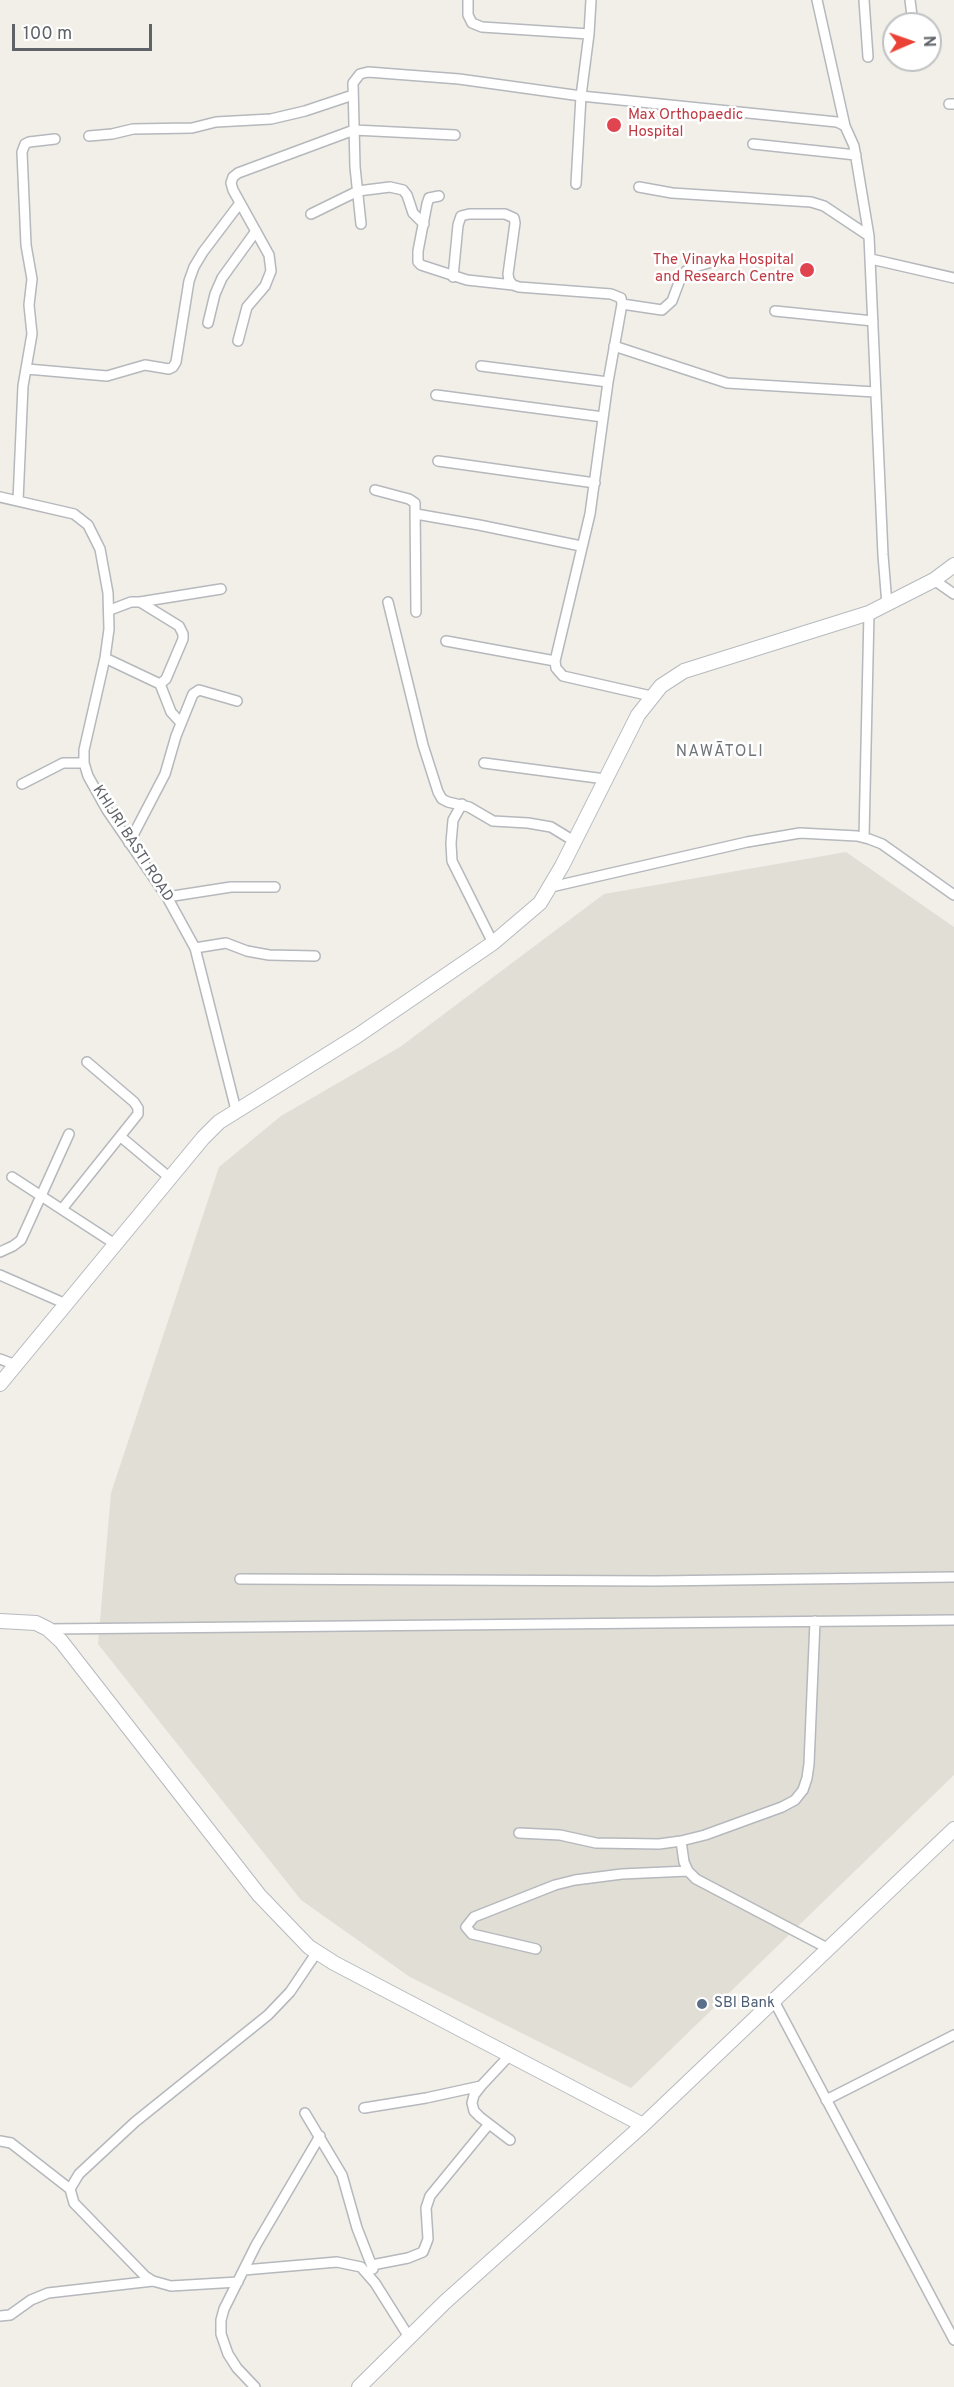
<!DOCTYPE html>
<html>
<head>
<meta charset="utf-8">
<style>
  body { margin:0 }
  #map { position:relative; width:954px; height:2387px; overflow:hidden; background:#f1efe8; font-family:Overpass,sans-serif }
  canvas { display:block }
  .north { position:absolute; left:882px; top:12px; width:60px; height:60px; box-sizing:border-box; background:#fff; border:2px solid #bfc1c3; border-radius:50%; rotate:88deg; font-size:16px; font-weight:700; line-height:24px; text-align:center; color:#5f6368 }
  .north::after { content:''; display:block; margin:auto; width:21px; height:27px; background:#ea4335; clip-path:polygon(50% 0,100% 100%,50% 72%,0 100%) }
  .scale { position:absolute; left:12px; top:24px; width:140px; height:27px; box-sizing:border-box; border:3px solid #5f6368; border-top:0; padding-left:8px; font-size:18px; line-height:21px; white-space:nowrap; color:#5f6368; -webkit-text-stroke:4px #fff; paint-order:stroke }
</style>
</head>
<body>
<div id="map">
<canvas width="954" height="2387"></canvas>
<div class="north">N</div>
<div class="scale">100 m</div>
</div>
<script>
const ctx = document.querySelector('canvas').getContext('2d');
ctx.lineJoin = 'round';
function fillPath(path, color) { ctx.fillStyle = color; ctx.fill(path, 'evenodd'); }
const shape = rows => new Path2D(rows.map(r => 'M' + r).join(''));
function trace(path, color, width, dash) { ctx.strokeStyle = color; ctx.lineWidth = width; ctx.lineCap = dash ? 'butt' : 'round'; ctx.setLineDash(dash || []); ctx.stroke(path); }
function write(font, color, halo, rows, align = 'center') {
  ctx.font = font + ' Overpass,sans-serif'; ctx.lineWidth = 5; ctx.setLineDash([]); ctx.textBaseline = 'middle'; ctx.strokeStyle = halo; ctx.fillStyle = color; for (const [text, x, y, turn = 0] of rows) {
    ctx.save(); ctx.translate(x, y); ctx.rotate((+turn || 0) * Math.PI / 180); ctx.textAlign = isNaN(turn) ? turn : align; if (halo) ctx.strokeText(text, 0, 0); ctx.fillText(text, 0, 0); ctx.restore();
  }
}
const education = shape([
  [846,852,954,927,954,1775,631,2088,410,1977,301,1900,98,1644,111,1493,219,1167,281,1116,400,1047,604,894]
]);
const street = shape([
  [468,0,468,15,472,23,482,27,589,34],
  [817,0,845,126],
  [864,0,868,57],
  [910,0,913,24],
  [949,104,954,104],
  [89,136,112,134,133,129,192,128,216,122,271,119,305,111,353,95],
  [753,144,856,155],
  [576,184,581,96,589,34,591,0],
  [639,187,672,193,811,202,824,206,869,236],
  [439,196,429,198,427,204,418,251,418,262,421,265,467,280,513,285],
  [311,214,358,191,390,187,403,190,407,195,413,213,424,224],
  [361,224,355,167,353,83,360,74,368,72,459,79,581,96,837,122,845,126,854,146,869,236,883,555,887,605],
  [871,259,954,278],
  [453,277,458,225,461,216,469,214,505,214,514,218,515,223,508,274,509,280,513,285,519,287,611,294,621,298,622,304,608,382,590,514,555,661,556,668,563,676,651,696],
  [622,304,662,310,672,301,681,277,686,271,691,268,712,262],
  [775,311,873,321],
  [208,323,215,294,222,278,256,231],
  [238,341,247,307,265,286,271,271,269,255,233,190,231,183,233,177,238,173,354,130,455,135],
  [614,346,727,383,875,392],
  [481,366,608,382],
  [27,369,107,376,145,365,169,369,173,367,176,362,189,281,194,267,203,252,240,203],
  [436,395,603,417],
  [438,461,595,483],
  [375,490,409,499,415,503,416,612],
  [0,497,74,514,88,525,100,549,108,593,109,629,105,658,84,750,84,763,88,776,107,810,167,897,195,948,236,1110],
  [18,501,23,386,32,334,29,305,32,279,26,245,22,152,25,144,29,142,55,139],
  [416,514,479,525,581,546],
  [934,580,954,594],
  [140,602,221,589],
  [388,602,423,745,438,792,442,799,448,802,469,807,493,821,528,823,551,827,574,841],
  [446,641,555,661],
  [105,658,160,684,166,679,183,639,183,634,179,626,140,602,131,602,110,610],
  [160,684,171,712,181,723],
  [484,763,605,779],
  [22,784,63,763,84,763],
  [462,804,453,820,451,843,452,861,493,943],
  [864,837,869,613],
  [129,843,165,774,176,736,193,694,199,690,237,701],
  [551,887,747,842,800,833,857,836,869,839,882,844,954,895],
  [167,897,231,887,275,887],
  [195,948,226,943,247,951,269,955,315,956],
  [121,1137,170,1178],
  [12,1177,115,1244],
  [62,1209,138,1114,138,1108,134,1102,87,1062],
  [0,1252,13,1246,21,1240,69,1134],
  [0,1275,66,1304],
  [0,1359,16,1365],
  [240,1579,656,1581,954,1577],
  [48,1629,954,1620],
  [519,1833,560,1835,596,1843,659,1844,681,1841,705,1835,782,1807,795,1800,803,1790,807,1778,809,1764,815,1621],
  [681,1841,684,1862,688,1871,696,1879,829,1949],
  [536,1949,472,1934,466,1927,474,1917,555,1885,575,1880,622,1874,688,1871],
  [773,1999,954,2340],
  [826,2100,954,2035],
  [364,2108,426,2098,481,2086],
  [305,2113,342,2175,357,2228,373,2269],
  [510,2140,480,2117,474,2111,472,2103,474,2095,481,2086,510,2055],
  [0,2141,11,2143,70,2189],
  [372,2265,408,2258,423,2252,428,2239,426,2208,430,2196,489,2124],
  [244,2270,337,2262,361,2267,375,2283,409,2337],
  [238,2282,171,2286,153,2281,145,2276,74,2203,70,2189,79,2174,135,2122,268,2015,290,1992,317,1952],
  [0,2316,10,2315,31,2300,48,2293,153,2281],
  [255,2387,237,2368,228,2354,221,2334,221,2320,224,2309,256,2245,320,2136]
]);
const secondary = shape([
  [0,1384,203,1138,219,1122,357,1036,493,943,540,903,562,866,638,715,661,686,684,671,869,613,934,580,954,565],
  [0,1621,36,1623,48,1629,61,1641,259,1895,309,1947,334,1963,643,2125],
  [359,2387,445,2302,643,2125,954,1829]
]);
const markers = [
  [614,125,8,"#e0444e"],
  [807,270,8,"#e0444e"],
  [702,2004,6,"#5c6f8a"]
];
const healthNames = [
  ["Max Orthopaedic",628,116],
  ["Hospital",628,133],
  ["The Vinayka Hospital",794,261,"right"],
  ["and Research Centre",794,278,"right"]
];
const streetNames = [
  ["KHIJRI BASTI ROAD",132,844,57]
];
const serviceNames = [
  ["SBI Bank",714,2004]
];
const neighbourhoodNames = [
  ["NAWĀTOLI",720,753]
];
fillPath(education, '#e1ded6');
trace(street, '#b5b8bc', 12);
trace(secondary, '#b6babf', 16);
trace(street, '#fff', 9);
trace(secondary, '#fff', 14);
for (const [x, y, r, color] of markers) { const dot = new Path2D(); dot.arc(x, y, r, 0, 2 * Math.PI); ctx.fillStyle = color; ctx.fill(dot); trace(dot, '#fff', 2); }
write('15px', '#be3a42', '#fff', healthNames, 'left');
write('15px', '#5f6368', '#fff', streetNames);
write('15px', '#4e5e75', '#fff', serviceNames, 'left');
ctx.letterSpacing = '1.5px';
write('16px', '#70757a', '#fff', neighbourhoodNames);
ctx.letterSpacing = '0px';
</script>
</body>
</html>
